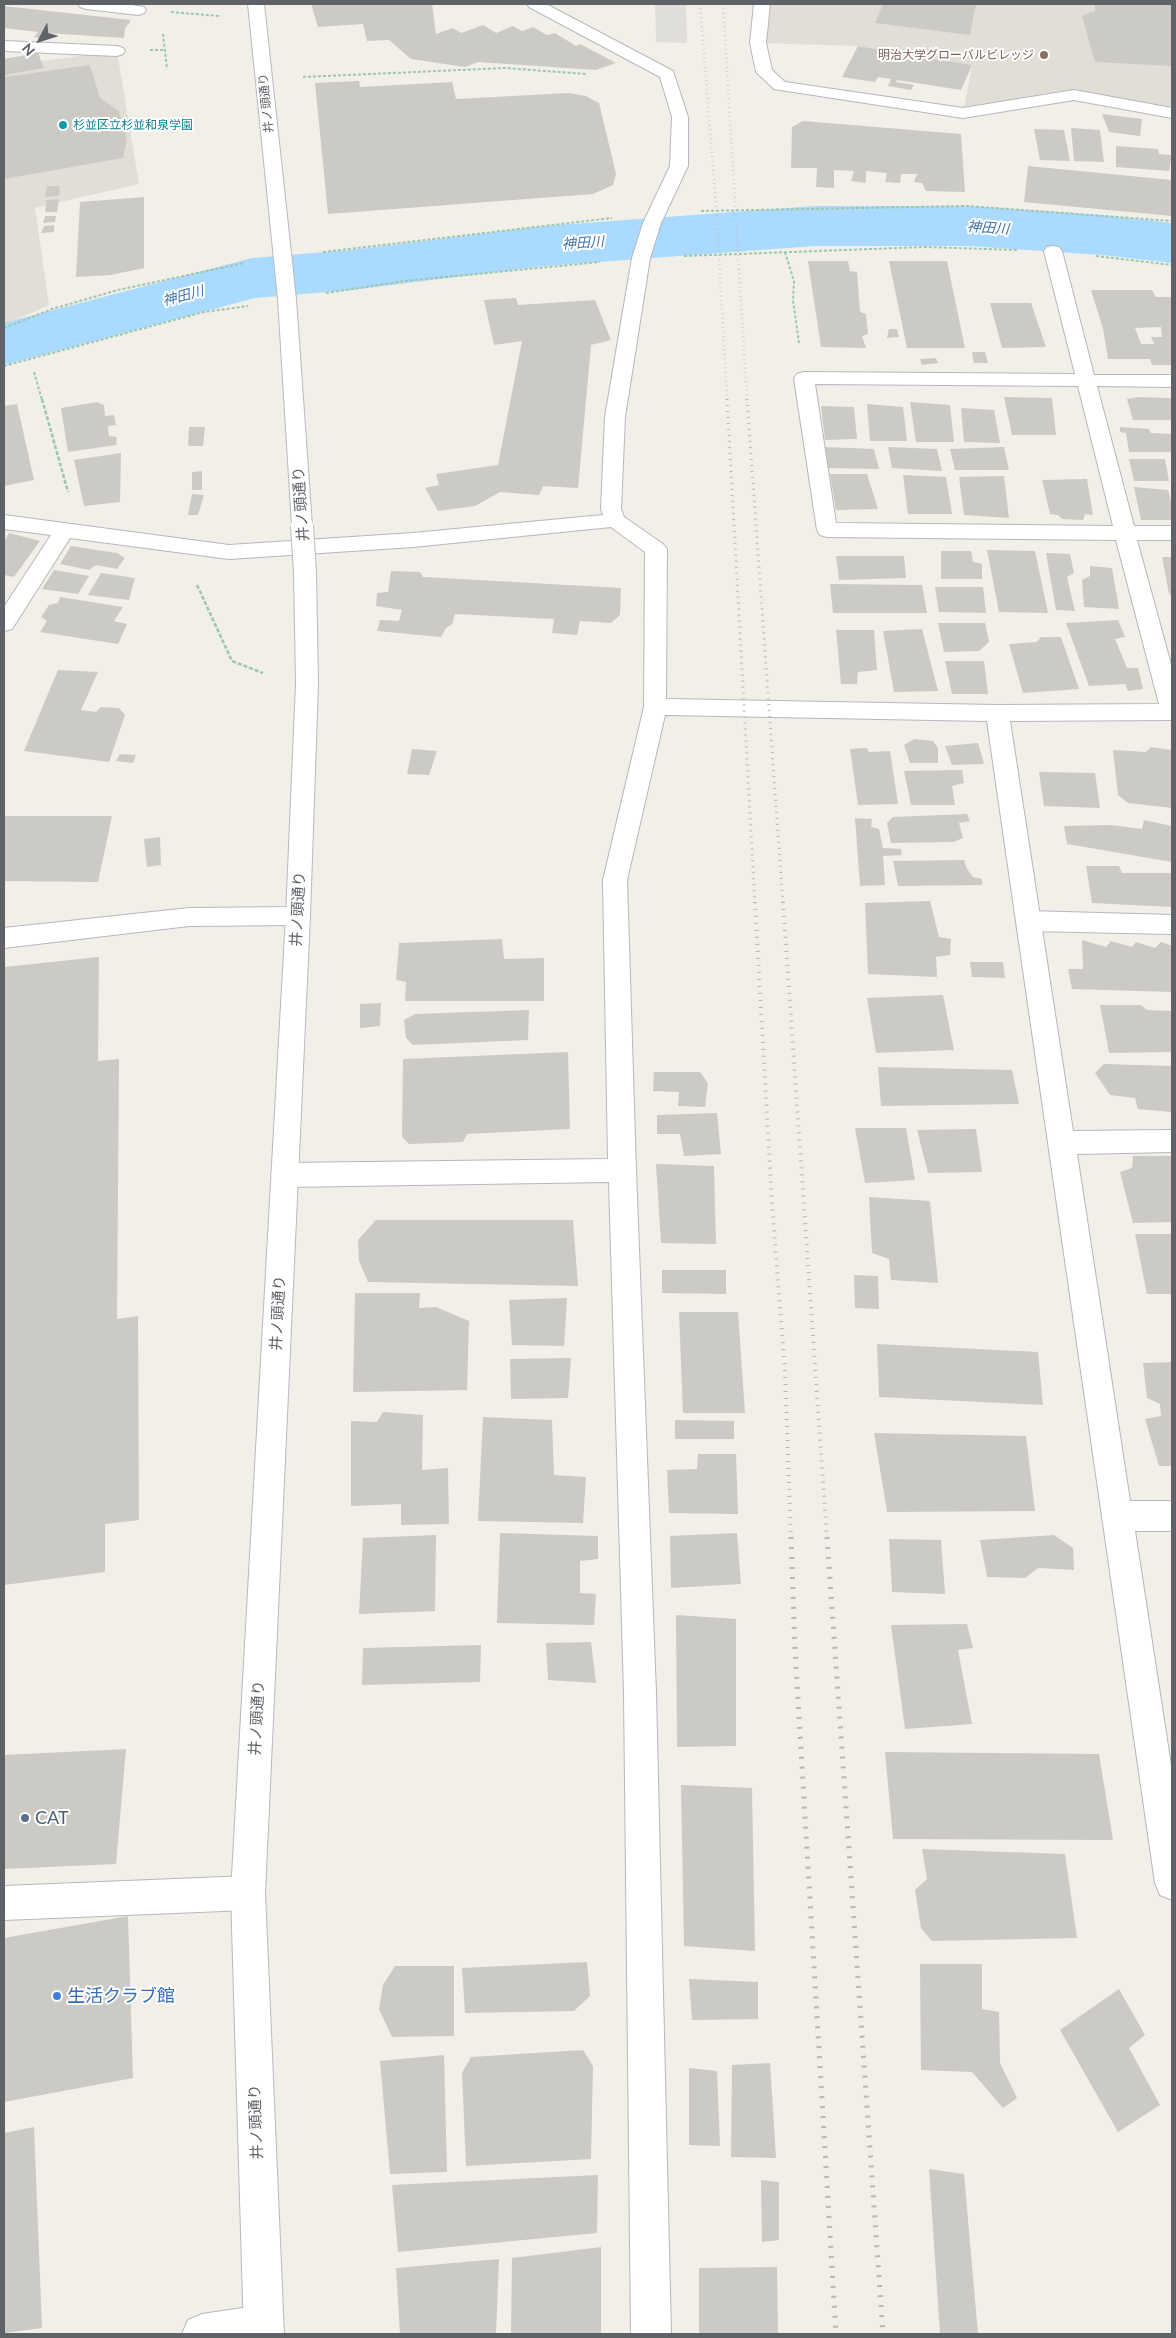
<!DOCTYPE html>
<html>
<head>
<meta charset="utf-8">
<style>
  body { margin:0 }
  #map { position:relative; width:1176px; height:2338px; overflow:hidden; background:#f1efe8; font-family:Lato,sans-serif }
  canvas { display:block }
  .frame { position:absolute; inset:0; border:5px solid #5f6368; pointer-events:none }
  .north { position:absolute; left:15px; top:15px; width:50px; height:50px; -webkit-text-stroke:4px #fff; paint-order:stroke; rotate:230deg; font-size:14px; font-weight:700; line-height:20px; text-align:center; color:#5f6368 }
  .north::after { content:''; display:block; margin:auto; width:18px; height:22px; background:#5f6368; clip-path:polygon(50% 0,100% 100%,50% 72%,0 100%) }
</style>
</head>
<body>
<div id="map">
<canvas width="1176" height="2338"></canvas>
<div class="frame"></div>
<div class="north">N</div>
</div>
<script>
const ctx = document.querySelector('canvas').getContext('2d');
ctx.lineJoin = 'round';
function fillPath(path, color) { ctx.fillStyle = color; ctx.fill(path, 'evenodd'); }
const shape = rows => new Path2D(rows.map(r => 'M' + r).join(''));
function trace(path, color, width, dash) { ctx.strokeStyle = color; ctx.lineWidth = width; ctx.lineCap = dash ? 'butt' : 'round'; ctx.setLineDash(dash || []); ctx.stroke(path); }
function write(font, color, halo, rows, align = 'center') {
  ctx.font = font + ' Lato,"Noto Sans JP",sans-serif'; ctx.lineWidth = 4; ctx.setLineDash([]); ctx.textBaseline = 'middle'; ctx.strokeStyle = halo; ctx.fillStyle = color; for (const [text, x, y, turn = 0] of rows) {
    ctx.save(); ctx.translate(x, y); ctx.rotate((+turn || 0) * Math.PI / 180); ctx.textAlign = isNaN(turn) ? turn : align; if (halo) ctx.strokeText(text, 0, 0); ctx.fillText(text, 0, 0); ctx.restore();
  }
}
const industrial = shape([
  [655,4,686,4,687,43,656,42]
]);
const education = shape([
  [762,4,1172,4,1172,113,1074,95,963,113,972,65,858,46,758,43],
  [117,51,139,184,35,208,49,305,4,325,4,66]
]);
const river = shape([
  [814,206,969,206,1102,215,1172,223,1172,263,1102,255,969,246,814,246,545,266,351,290,255,298,4,365,4,323,252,258,351,250,545,226,814,206]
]);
const building = shape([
  [311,4,432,4,436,34,453,28,461,33,483,25,496,33,513,26,522,31,533,27,547,35,555,33,576,46,580,44,616,63,596,70,478,62,465,67,411,59,389,40,367,41,363,24,318,27],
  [883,4,976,4,970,35,875,23],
  [1095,4,1172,4,1172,66,1095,62,1082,16,1095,11],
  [4,6,131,20,125,29,124,38,47,33,42,39,34,37,38,32,4,28],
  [858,46,972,65,961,90,897,80,896,82,914,85,911,90,888,86,891,79,878,77,875,82,842,77],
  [38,53,44,68,4,75,4,59],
  [90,65,100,98,119,111,127,139,123,158,4,179,4,77],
  [359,81,360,87,452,82,456,99,569,93,586,96,599,103,616,174,613,185,593,194,328,214,315,83],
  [1102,114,1142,119,1140,136,1109,132],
  [803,121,961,134,965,192,926,191,922,183,914,182,917,174,901,174,900,183,885,182,887,173,866,171,866,183,851,181,854,171,834,170,834,188,816,187,817,168,791,168,792,127],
  [1071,128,1100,130,1104,162,1074,161],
  [1034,129,1064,130,1070,161,1040,160],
  [1116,146,1158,149,1159,154,1172,155,1169,171,1116,167],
  [1028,166,1172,180,1172,216,1024,202],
  [47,186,60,186,59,196,45,197],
  [144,197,144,268,111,275,76,277,80,202],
  [59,199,57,212,45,212,47,200],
  [45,216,56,216,55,222,43,223],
  [54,225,54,232,41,233,44,226],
  [808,261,848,261,850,271,857,272,860,312,866,314,868,334,862,336,866,348,821,347],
  [889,261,947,261,965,348,907,348],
  [1091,290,1152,290,1156,297,1172,297,1172,365,1152,365,1150,359,1108,359,1103,329],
  [1161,327,1162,337,1151,337,1154,344,1141,344,1135,328],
  [516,298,518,305,595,300,611,340,591,345,578,488,543,486,539,495,500,492,475,506,438,511,425,488,439,485,436,474,498,465,522,341,494,345,484,300],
  [990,303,1031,303,1046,347,1002,348],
  [889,329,897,329,899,337,887,338],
  [972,352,985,352,988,363,974,363],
  [936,358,938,363,922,365,920,359],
  [1004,397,1052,398,1056,435,1012,435],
  [1138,397,1172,398,1172,420,1133,420,1127,399],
  [97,402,104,405,105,416,114,415,116,425,108,426,109,436,117,437,116,445,68,452,61,408],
  [910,402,950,405,954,442,916,442],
  [17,404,34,480,4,486,4,406],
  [867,404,903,407,907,441,870,441],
  [821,406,854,407,857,439,825,440],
  [961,408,994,410,1000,443,964,442],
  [189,427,205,427,203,446,188,446],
  [1120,427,1149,429,1151,433,1172,434,1172,452,1129,452,1126,433,1120,432],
  [825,447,874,449,879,469,827,468],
  [888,447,937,449,942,471,892,468],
  [1004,447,1009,470,955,470,950,449],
  [121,453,120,502,84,506,74,460],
  [1129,459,1165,459,1169,481,1134,481],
  [202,471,202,490,192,490,192,472],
  [830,474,867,474,878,509,836,510],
  [903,475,946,477,952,514,908,514],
  [1004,476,1009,518,964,515,959,477],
  [1087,479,1093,515,1085,514,1083,520,1062,519,1058,515,1050,514,1042,480],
  [1134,487,1168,490,1172,505,1172,520,1141,520],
  [192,494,204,495,198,515,188,515],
  [9,533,40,541,14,577,4,575,4,541],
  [71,546,117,553,125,558,117,569,96,565,89,570,60,564],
  [987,550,1035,551,1048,613,999,612],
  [941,551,971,551,973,562,982,564,982,579,941,579],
  [1046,553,1070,554,1074,573,1067,577,1075,611,1056,610],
  [836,556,904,556,906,578,839,580],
  [1162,557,1172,557,1172,595,1169,594],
  [1090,566,1112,568,1119,609,1084,607,1082,580,1090,576],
  [54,570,89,576,78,594,42,589],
  [391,571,420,572,423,577,621,588,620,615,611,623,580,621,577,635,552,633,554,619,455,614,452,624,446,628,441,637,377,631,380,620,399,621,402,610,376,606,377,593,388,592],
  [101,573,135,578,129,600,88,595],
  [830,584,922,585,927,613,833,613],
  [935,587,983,587,986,613,939,612],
  [60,597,123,607,114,621,127,624,118,644,40,632,47,621,41,617,49,605,58,603],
  [1118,620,1125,637,1115,639,1127,668,1138,668,1143,689,1128,691,1125,684,1089,686,1066,623],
  [938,623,985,623,989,642,979,651,944,652],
  [922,629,938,691,894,692,883,631],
  [836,630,874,630,877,670,858,672,857,684,841,684],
  [1041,637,1061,637,1079,689,1023,693,1009,644,1037,642],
  [945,661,984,661,988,694,952,694],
  [58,670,98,672,81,710,96,712,101,707,119,708,125,715,109,762,24,751],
  [914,739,933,741,938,748,938,763,910,763,904,745],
  [978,743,984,764,952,765,945,746],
  [1151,747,1172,750,1172,808,1128,803,1118,795,1113,750,1146,752],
  [867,748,869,752,890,751,898,804,858,805,850,749],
  [412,749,437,751,429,775,407,774],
  [120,754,136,755,133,763,116,761],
  [962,770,964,783,952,786,955,805,911,805,904,771],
  [1039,772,1095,773,1100,808,1044,806],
  [967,814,970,821,959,823,963,838,953,842,891,843,887,823,893,817],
  [4,816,112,816,98,882,4,881],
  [855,818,872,819,871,827,879,829,883,848,901,849,902,855,883,856,885,885,860,886],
  [1144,820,1172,826,1172,862,1067,844,1064,826,1111,825,1142,829],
  [160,837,161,865,147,867,144,839],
  [964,860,967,869,973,877,982,879,982,885,898,886,893,861],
  [1086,866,1119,866,1122,873,1172,873,1172,907,1092,903],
  [930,901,939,937,951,939,950,955,936,957,937,977,868,974,865,903],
  [502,939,504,959,544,958,544,1001,405,1001,406,982,396,980,399,943],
  [1082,940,1106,947,1111,941,1132,947,1136,942,1155,948,1161,942,1172,946,1172,992,1072,989,1068,969,1083,969],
  [99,957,98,1061,119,1059,117,1319,138,1316,139,1520,105,1524,105,1572,4,1585,4,967],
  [970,962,1003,962,1005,978,972,977],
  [943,995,954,1050,876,1053,867,998],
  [381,1003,380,1026,360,1028,360,1004],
  [1100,1005,1141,1005,1147,1010,1172,1011,1172,1052,1109,1053],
  [529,1010,528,1040,413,1045,406,1038,404,1020,415,1014],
  [568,1052,570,1129,467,1134,463,1142,409,1144,402,1137,403,1059],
  [1104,1064,1172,1066,1172,1112,1138,1109,1135,1098,1110,1095,1095,1073],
  [878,1067,1012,1070,1019,1104,881,1106],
  [654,1072,700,1072,708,1083,705,1107,678,1106,679,1092,653,1091],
  [717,1113,721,1154,684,1156,680,1134,657,1134,657,1115],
  [855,1128,906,1128,915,1180,865,1183],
  [976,1129,982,1172,928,1173,917,1130],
  [1133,1156,1172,1156,1172,1222,1133,1223,1120,1172,1132,1168],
  [656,1164,714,1166,716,1244,661,1243],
  [869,1197,930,1201,938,1283,891,1280,889,1259,872,1253],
  [376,1220,573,1220,578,1286,368,1282,359,1261,358,1240],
  [1135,1234,1172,1234,1172,1294,1147,1294],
  [662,1270,726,1270,726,1294,662,1293],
  [854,1275,878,1276,879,1309,855,1308],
  [355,1293,420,1293,419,1308,436,1307,469,1321,467,1390,353,1392],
  [567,1298,564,1346,512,1345,509,1300],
  [679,1312,738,1312,745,1413,683,1413],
  [877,1344,1038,1352,1043,1405,879,1397],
  [571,1358,568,1398,511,1399,510,1359],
  [1172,1362,1172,1466,1159,1466,1145,1419,1161,1416,1160,1404,1147,1398,1143,1363],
  [383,1412,423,1415,422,1470,448,1468,449,1524,401,1525,401,1504,351,1506,351,1421,377,1422],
  [483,1417,552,1420,554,1475,586,1477,583,1523,478,1521],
  [675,1420,734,1421,734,1439,675,1439],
  [874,1433,1026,1436,1035,1511,887,1512],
  [698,1454,736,1454,738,1514,669,1513,667,1470,697,1469],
  [500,1533,598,1536,598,1559,580,1561,580,1593,596,1594,594,1625,497,1623],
  [737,1533,741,1584,671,1588,670,1536],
  [436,1535,435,1611,359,1614,363,1538],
  [1054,1535,1073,1548,1074,1570,1038,1568,1025,1578,987,1577,980,1540],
  [889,1539,941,1540,945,1594,892,1592],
  [676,1615,736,1619,736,1746,677,1747],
  [967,1624,973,1648,958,1650,972,1724,905,1729,891,1625],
  [591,1642,596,1683,548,1680,546,1643],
  [481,1645,480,1682,362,1685,363,1648],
  [126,1749,116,1864,4,1869,4,1755],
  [885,1752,1099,1754,1113,1840,893,1839],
  [681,1785,752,1788,755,1951,684,1946],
  [922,1849,1065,1854,1077,1938,932,1941,921,1928,915,1890,927,1879],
  [128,1916,133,2078,4,2102,4,1938],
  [587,1962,590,1996,574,2011,465,2013,462,1968],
  [920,1964,982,1964,982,2009,999,2012,1000,2063,1017,2098,1003,2108,972,2072,921,2070],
  [395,1966,454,1966,454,2036,392,2037,379,2009,383,1985],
  [689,1979,758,1982,758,2019,692,2020],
  [1119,1989,1145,2035,1129,2048,1160,2105,1118,2132,1060,2030],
  [583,2050,593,2066,591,2159,466,2166,462,2073,471,2057],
  [444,2055,447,2172,390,2174,380,2061],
  [770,2063,776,2158,731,2157,732,2065],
  [689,2068,717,2071,720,2146,689,2145],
  [34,2127,42,2328,4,2333,4,2133],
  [929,2169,964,2174,978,2334,940,2334],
  [598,2175,597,2233,398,2252,392,2185],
  [761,2180,779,2182,779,2240,762,2242],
  [601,2247,601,2334,511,2334,512,2258],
  [499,2259,496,2334,400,2334,396,2268],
  [777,2267,778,2334,699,2334,699,2268]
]);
const pathFar1 = shape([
  [171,12,219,16],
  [163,34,167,69],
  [150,50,163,50],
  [303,77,505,68,586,74],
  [701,211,967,206,1172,221],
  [323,252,612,218],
  [785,252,794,281,793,300,799,343],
  [684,256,925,247,1017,250],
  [1096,256,1172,265],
  [326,293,405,281,600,262],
  [4,328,52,309,118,290,244,263],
  [4,366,204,312,248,306],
  [34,372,42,400]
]);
const path = shape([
  [42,399,68,492],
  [197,585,232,661,263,673]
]);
const lane = shape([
  [1028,911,1172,915,1172,934,1028,931,1019,928,1016,921,1019,914,1028,911],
  [248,1876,260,1881,265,1893,260,1905,248,1910,4,1920,4,1886,248,1876]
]);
const street = shape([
  [78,4,125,4,144,7,146,10,144,13,138,15,86,9,80,7,78,4],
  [527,4,546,4,673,71,688,117,688,166,661,223,650,258,625,417,621,509,624,517,663,544,667,549,666,699,997,705,1159,704,1116,540,827,537,820,535,817,530,794,378,797,374,804,372,1075,374,1044,251,1047,247,1053,246,1059,247,1062,251,1094,375,1172,375,1172,387,1097,386,1134,526,1172,526,1172,540,1137,540,1172,668,1172,720,1010,721,1073,1131,1172,1130,1172,1152,1077,1154,1130,1501,1172,1501,1172,1531,1135,1531,1172,1772,1172,1900,1160,1895,1155,1883,987,721,665,715,627,880,636,1170,656,1693,671,2334,631,2334,624,1693,609,1182,285,1187,275,1183,271,1175,275,1167,285,1163,608,1159,603,880,644,707,645,552,611,527,413,547,229,559,70,538,12,629,4,631,4,607,51,535,4,529,4,515,229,545,413,533,603,515,601,509,605,417,632,258,643,223,670,166,672,117,660,77,529,7,527,4],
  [815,384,1078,386,1113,526,836,523,815,384],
  [754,4,770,4,766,43,772,70,785,82,963,108,1074,90,1172,108,1172,118,1074,100,963,118,774,89,756,72,750,43,754,4],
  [4,41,117,46,123,48,125,51,123,54,117,56,4,51,4,41],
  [298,907,307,909,310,916,307,923,298,925,189,926,4,948,4,928,189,908,298,907],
  [263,2305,277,2311,283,2325,279,2334,182,2334,188,2320,202,2314,263,2305]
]);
const secondary = shape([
  [248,4,264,4,296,299,312,526,309,531,302,533,295,531,292,526,278,299,248,4],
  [305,566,313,568,316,573,318,683,310,916,265,1893,284,2334,244,2334,231,1893,286,916,296,683,294,573,297,568,305,566]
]);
const railFar3 = shape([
  [700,4,716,204,727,400],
  [723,4,747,400]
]);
const railFar2 = shape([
  [727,399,755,904],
  [747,399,783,904]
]);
const railFar1 = shape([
  [755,902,772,1204,785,1372,791,1539],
  [783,902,827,1539]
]);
const rail = shape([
  [791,1537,795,1649,836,2334],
  [827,1537,883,2334]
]);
const secondaryBridge = shape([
  [302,526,305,573]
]);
const markers = [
  [1044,55,5,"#8d6e63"],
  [63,125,5,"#0f9aa8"],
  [25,1818,5,"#5c6f8a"],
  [57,1996,5,"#3f7fe0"]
];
const farEducationnames = [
  ["明治大学グローバルビレッジ",1034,55]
];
const farStreetnames = [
  ["井ノ頭通り",266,103,-96]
];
const farCulturenames = [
  ["杉並区立杉並和泉学園",73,125]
];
const farWaternames = [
  ["神田川",988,228,4],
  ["神田川",583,243,-4],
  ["神田川",183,296,-15]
];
const streetNames = [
  ["井ノ頭通り",301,504,-94],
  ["井ノ頭通り",298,909,-87],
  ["井ノ頭通り",278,1313,-87],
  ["井ノ頭通り",257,1718,-87],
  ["井ノ頭通り",256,2122,-92]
];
const nearServicenames = [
  ["CAT",35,1818]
];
const nearShopnames = [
  ["生活クラブ館",67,1996]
];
fillPath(industrial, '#e0deda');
fillPath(education, '#e1ded6');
fillPath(river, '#aadaff');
fillPath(building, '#cccac5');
trace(lane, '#b5b8bc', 2);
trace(street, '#b5b8bc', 2);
trace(secondary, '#b6babf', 2);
trace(pathFar1, '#9cc7a9', 2, [3, 2]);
trace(path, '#9cc7a9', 2.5, [4, 2]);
fillPath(lane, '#fff');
fillPath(street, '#fff');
fillPath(secondary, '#fff');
trace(railFar3, '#b6b7b8', 2.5, [0.5, 4]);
trace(railFar2, '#b6b7b8', 3, [1, 5]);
trace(railFar1, '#b6b7b8', 4, [1, 6]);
trace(rail, '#b6b7b8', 5, [2, 8]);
trace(secondaryBridge, '#b6babf', 24, []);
trace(secondaryBridge, '#fff', 22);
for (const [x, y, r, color] of markers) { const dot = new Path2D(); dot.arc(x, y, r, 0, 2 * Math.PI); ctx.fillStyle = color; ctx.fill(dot); trace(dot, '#fff', 2); }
write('12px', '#785e54', '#fff', farEducationnames, 'right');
write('12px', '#5f6368', '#fff', farStreetnames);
write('12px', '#0d838f', '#fff', farCulturenames, 'left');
write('italic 14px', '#4174aa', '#fff', farWaternames);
write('15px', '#5f6368', '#fff', streetNames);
write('18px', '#4e5e75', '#fff', nearServicenames, 'left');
write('18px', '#366cbe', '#fff', nearShopnames, 'left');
</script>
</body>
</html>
